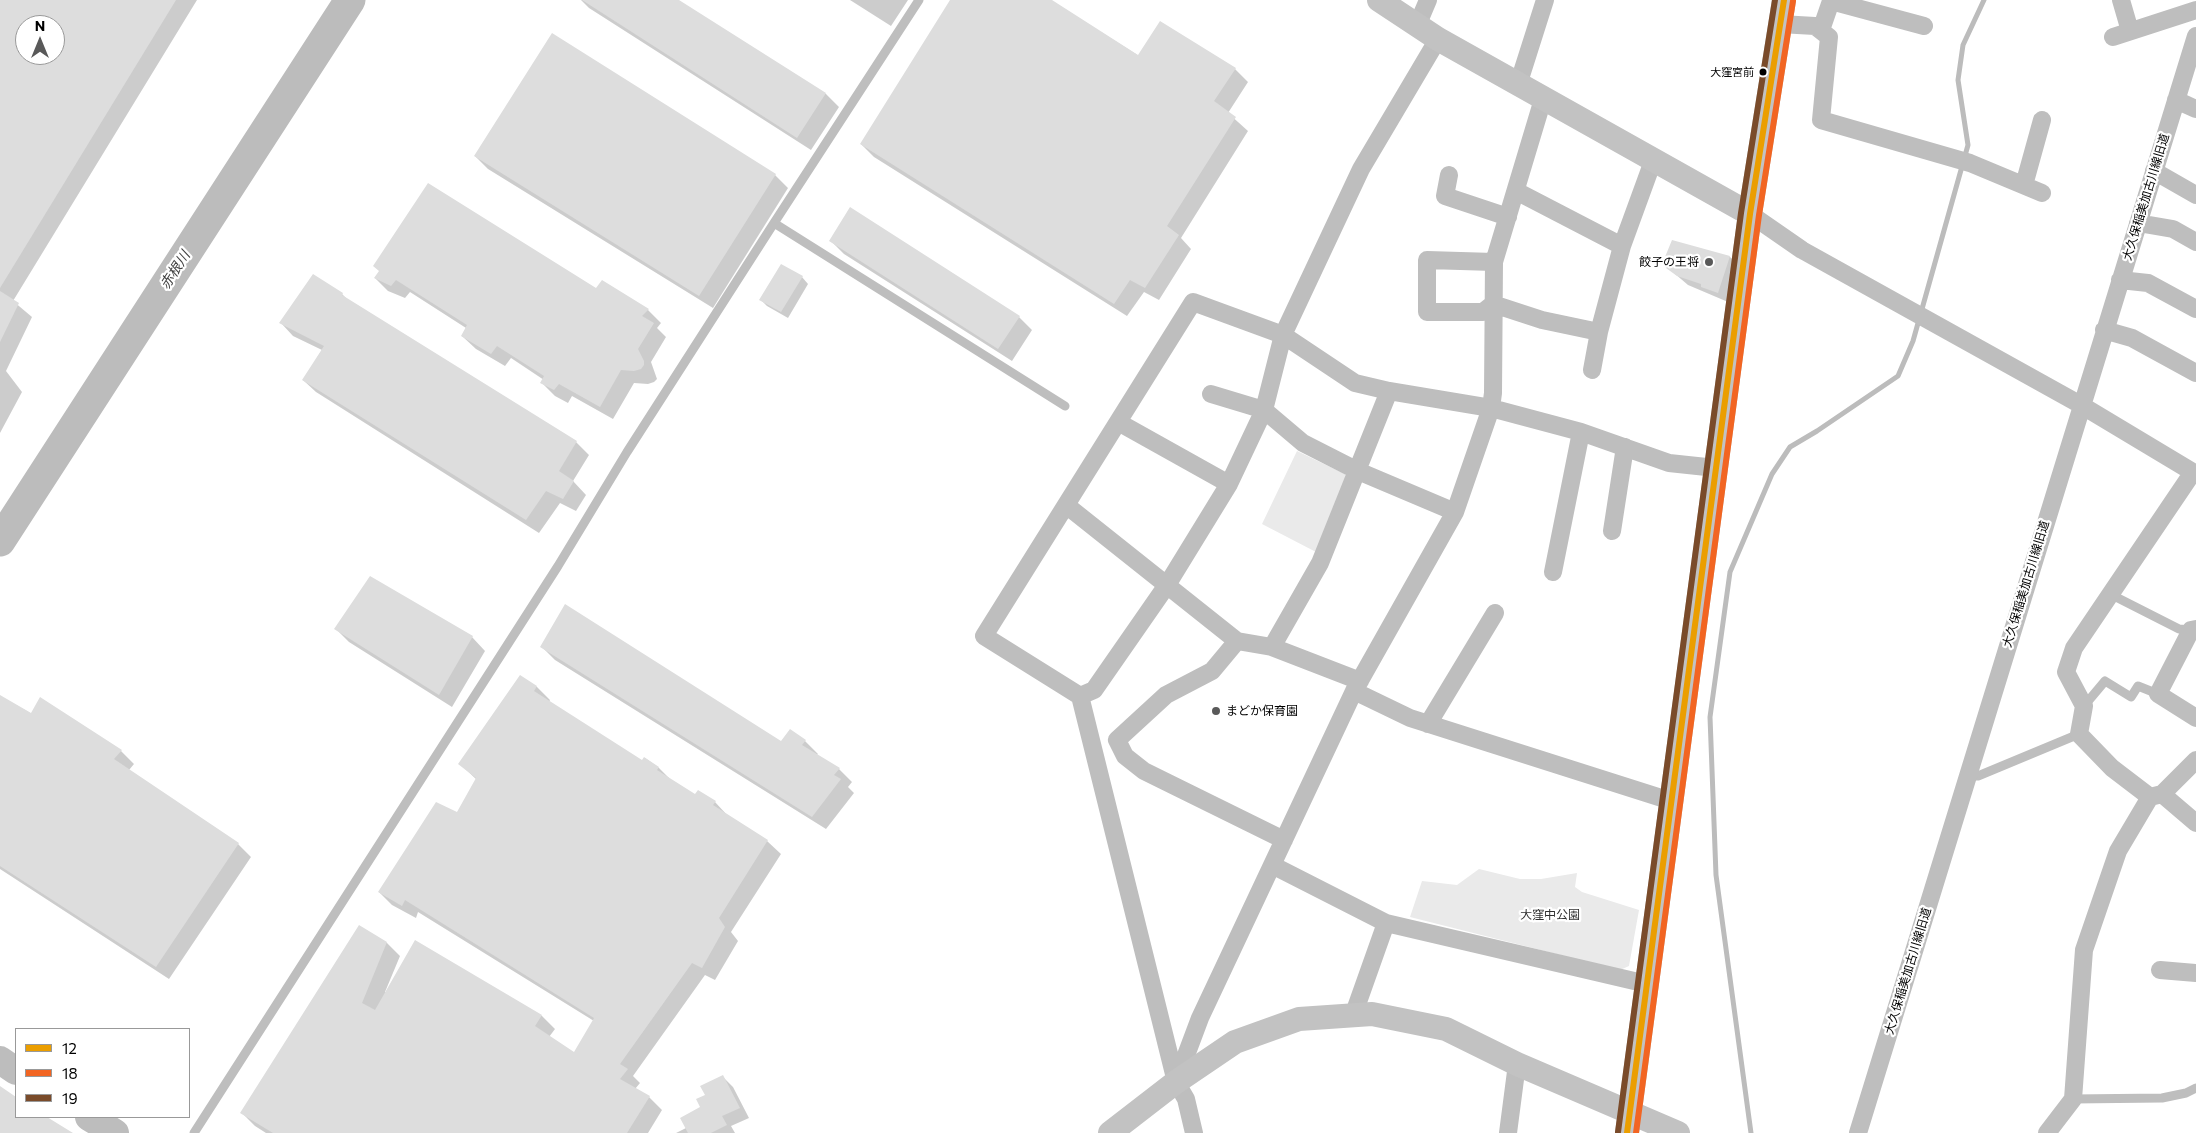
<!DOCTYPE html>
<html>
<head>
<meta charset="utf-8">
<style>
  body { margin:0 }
  #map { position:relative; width:2196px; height:1133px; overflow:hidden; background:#fff; font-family:Commissioner,sans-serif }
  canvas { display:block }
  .legend { position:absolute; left:15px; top:1028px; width:175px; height:90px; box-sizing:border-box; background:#fff; border:1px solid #999; margin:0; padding:6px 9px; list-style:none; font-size:15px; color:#000 }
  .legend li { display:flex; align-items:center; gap:10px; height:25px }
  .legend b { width:25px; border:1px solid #999 }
  .north { position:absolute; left:15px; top:15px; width:50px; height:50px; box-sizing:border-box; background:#fff; border:1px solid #999; border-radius:50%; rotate:0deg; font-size:14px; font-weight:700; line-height:20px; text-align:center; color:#000 }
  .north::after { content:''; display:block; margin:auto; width:18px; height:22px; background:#595959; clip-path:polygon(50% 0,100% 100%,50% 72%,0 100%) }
</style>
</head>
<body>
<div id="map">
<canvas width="2196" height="1133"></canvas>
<ul class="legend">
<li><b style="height:6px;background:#eb9e00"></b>12</li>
<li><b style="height:6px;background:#f26522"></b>18</li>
<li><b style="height:6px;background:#7a4b2a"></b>19</li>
</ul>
<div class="north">N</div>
</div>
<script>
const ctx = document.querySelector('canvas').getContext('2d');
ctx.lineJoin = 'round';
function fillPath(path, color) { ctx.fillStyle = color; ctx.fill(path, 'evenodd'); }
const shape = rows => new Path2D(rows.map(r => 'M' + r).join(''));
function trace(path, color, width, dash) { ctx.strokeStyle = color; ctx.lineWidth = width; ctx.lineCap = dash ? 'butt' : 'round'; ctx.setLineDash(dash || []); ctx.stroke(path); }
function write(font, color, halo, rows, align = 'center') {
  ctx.font = font + ' Commissioner,"Noto Sans JP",sans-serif'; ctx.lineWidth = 4.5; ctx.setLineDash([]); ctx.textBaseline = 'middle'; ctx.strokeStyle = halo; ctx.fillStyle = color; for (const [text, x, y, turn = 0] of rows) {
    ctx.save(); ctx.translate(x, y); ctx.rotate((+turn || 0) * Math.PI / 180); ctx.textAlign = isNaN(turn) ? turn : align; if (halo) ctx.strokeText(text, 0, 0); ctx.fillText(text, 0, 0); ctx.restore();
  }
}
const green = shape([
  [1297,451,1345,474,1349,482,1316,552,1262,524],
  [1479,869,1520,879,1541,879,1577,873,1575,887,1582,892,1639,910,1629,966,1620,970,1410,917,1422,881,1457,885]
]);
const shadow = shape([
  [0,0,197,0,13,301,32,317,6,371,22,392,0,433],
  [25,25,55,25,55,55,25,55],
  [581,0,677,0,826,94,839,107,811,150,589,8],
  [850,0,908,0,891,26],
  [952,0,1050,0,1139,56,1235,69,1248,82,1228,113,1248,131,1181,238,1191,249,1159,300,1144,292,1127,316,874,157,861,144],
  [475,156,775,175,788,188,713,308,488,169],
  [831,241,1019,317,1032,330,1012,361,844,254],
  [1673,242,1730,257,1740,266,1728,302,1688,285,1667,267],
  [802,277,808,284,788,318,767,306,761,300],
  [375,278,597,290,648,310,661,323,657,328,666,337,651,362,657,379,654,382,648,384,634,383,613,419,572,396,568,403,555,396,542,383,544,380,511,358,505,366,476,349,462,336,466,328,410,292,405,298,388,291],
  [342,294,349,301,576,442,589,455,573,481,586,495,576,511,560,503,539,533,316,392,303,380,322,350,293,336,281,323],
  [336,629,472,637,485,651,452,707,349,642],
  [542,647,781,742,805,741,818,754,817,755,839,769,852,782,848,787,854,793,826,829,555,660],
  [521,677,537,687,550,700,549,702,642,762,645,758,659,768,671,780,695,795,715,802,728,816,767,841,781,854,731,932,738,941,715,980,705,975,633,1076,640,1083,635,1089,649,1097,662,1110,648,1133,266,1133,255,1126,242,1113,360,927,387,943,400,956,385,992,387,992,416,942,542,1016,555,1029,549,1037,574,1054,594,1021,418,912,416,918,392,905,379,892,457,813,477,780,460,764],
  [0,696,32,714,121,751,134,764,129,770,238,844,251,857,169,979,0,869],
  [723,1077,733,1087,749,1118,731,1126,735,1133,676,1133,686,1128,702,1108,706,1095]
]);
const stream = shape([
  [1751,1133,1716,875,1710,717,1730,572,1772,474,1790,447,1817,431,1898,376,1913,341,1968,145,1958,80,1963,45,1984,0]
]);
const river = shape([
  [0,541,350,0]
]);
const building = shape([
  [0,0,176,0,0,288],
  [25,25,55,25,55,55,25,55],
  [582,0,679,0,826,93,797,138],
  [950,0,1052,0,1138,55,1160,21,1236,68,1214,101,1236,117,1167,226,1179,235,1145,288,1130,280,1114,304,860,144],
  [552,33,776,174,699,296,474,156],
  [428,183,596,288,602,280,649,309,642,316,654,323,638,349,644,361,644,365,641,369,634,371,621,370,600,407,559,384,554,390,540,383,544,376,497,346,491,354,461,336,467,325,396,280,391,286,374,278,379,271,373,266],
  [850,207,1020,316,998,349,829,241],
  [1672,240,1730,256,1718,293,1701,287,1701,284,1677,276,1666,268,1665,257],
  [781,264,803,276,781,312,759,300],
  [313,274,343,293,342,295,577,441,559,471,574,481,563,499,546,491,526,520,302,380,324,346,279,323],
  [0,291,19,303,0,342],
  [370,576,473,636,439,695,334,629],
  [565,604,781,741,790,729,806,740,802,745,840,768,834,775,841,779,812,817,540,647],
  [520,675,537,686,534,691,642,760,644,757,659,767,657,770,695,794,698,790,716,801,713,805,768,840,719,918,725,927,702,968,692,963,620,1064,628,1069,620,1079,650,1096,627,1133,273,1133,240,1113,359,925,387,942,362,1003,375,1010,415,940,542,1015,535,1026,574,1052,594,1018,405,900,402,906,378,892,436,802,457,812,476,778,458,764],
  [0,695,31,713,40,697,122,750,114,759,239,843,156,967,0,866],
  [723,1075,740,1108,722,1116,727,1125,711,1133,688,1133,680,1118,700,1107,696,1099,705,1095,700,1086],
  [0,1086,16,1097,16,1117,47,1117,73,1133,0,1133]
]);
const lane = shape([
  [774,223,1065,406],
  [2110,594,2179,629,2191,630],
  [2084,706,2105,681,2131,697,2138,686,2158,694],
  [1968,776,1978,776,2079,734],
  [2073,1099,2162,1098,2186,1093,2196,1088],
  [194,1133,558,566,627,452,774,223,919,0]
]);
const street = shape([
  [2121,0,2130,31],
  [1780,24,1815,26,1829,37,1821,120,1970,163,2042,193],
  [1417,26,1428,0],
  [1821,30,1831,1,1924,26],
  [2113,37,2196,10],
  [1518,85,1545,0],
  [2176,100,2196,109],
  [2154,171,2196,195],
  [1449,175,1445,196,1508,217],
  [2024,185,2042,120],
  [1516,191,1622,246],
  [1750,214,1802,250,2081,405,2196,474],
  [2138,223,2173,229,2196,242],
  [1494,262,1427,260,1427,312,1483,312,1493,304,1542,320,1599,332],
  [2120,280,2148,283,2196,309],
  [2104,330,2132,338,2196,373],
  [1592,370,1599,332,1622,246,1653,161],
  [1211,394,1264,410,1303,443,1358,471,1455,512],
  [1118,422,1229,484],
  [1066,505,1237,641,1272,647,1360,681],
  [1612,531,1625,447],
  [1553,572,1581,432],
  [2196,629,2191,630,2158,694,2196,718],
  [1237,641,1212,671,1166,695,1117,740,1125,756,1144,771,1284,840],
  [1272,647,1320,563,1389,391],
  [1354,691,1410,718,1671,801],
  [1080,696,1094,690,1167,585,1229,484,1264,410,1283,335,1361,169,1438,39],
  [1428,724,1495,613],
  [2162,794,2196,823],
  [2150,797,2162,794,2196,760],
  [1272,865,1386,923],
  [2160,970,2196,973],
  [1353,1016,1386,923,1647,984],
  [1176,1082,1200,1018,1354,691,1455,512,1491,408,1493,393,1494,262,1543,99],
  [1194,1133,1186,1099,1176,1082,1080,696,984,636,1193,302,1283,335,1355,383,1389,391,1491,408,1581,432,1669,463,1716,468],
  [1508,1133,1517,1064],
  [1858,1133,2196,36],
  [2047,1133,2073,1099,2084,950,2118,851,2150,797,2112,768,2079,734,2084,706,2066,672,2074,648,2193,472]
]);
const secondary = shape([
  [1379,0,1438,39,1750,214],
  [1110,1133,1176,1082,1235,1042,1299,1019,1372,1014,1446,1029,1517,1064,1678,1133],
  [1627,1133,1750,214,1784,0]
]);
const highway = shape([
  [0,1060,16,1071],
  [89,1117,115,1133]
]);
const bus1 = shape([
  [1627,1133,1750,214,1784,0]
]);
const bus2 = shape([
  [1636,1133,1759,215,1793,1]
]);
const bus3 = shape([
  [1618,1132,1741,213,1775,0]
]);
const markers = [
  [1763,72,4.5,"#000"],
  [1709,262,5,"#595959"],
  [1216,711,5,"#595959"]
];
const busNames = [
  ["大窪宮前",1754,72]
];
const streetNames = [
  ["大久保稲美加古川線旧道",2146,197,-73],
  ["大久保稲美加古川線旧道",2026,584,-73],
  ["大久保稲美加古川線旧道",1908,971,-73]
];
const poiNames = [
  ["餃子の王将",1699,262],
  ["まどか保育園",1226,711,"left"]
];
const parkNames = [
  ["大窪中公園",1550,915]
];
const waterNames = [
  ["赤根川",175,270,-57]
];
fillPath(green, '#eaeaea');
fillPath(shadow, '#0003');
trace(stream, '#bcbcbc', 5);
trace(river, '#bcbcbc', 31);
fillPath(building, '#ddd');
trace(lane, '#bebebe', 9);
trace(street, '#bebebe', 18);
trace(secondary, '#c2c2c2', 24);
trace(highway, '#bdbdbd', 28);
trace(bus1, '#eb9e00', 6);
trace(bus2, '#f26522', 6);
trace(bus3, '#7a4b2a', 6);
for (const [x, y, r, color] of markers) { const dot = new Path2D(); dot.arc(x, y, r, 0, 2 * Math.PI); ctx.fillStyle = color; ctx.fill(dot); trace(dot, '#fff', 2); }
write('11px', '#000', '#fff', busNames, 'right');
write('12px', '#000', '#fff', streetNames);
write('12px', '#000', '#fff', poiNames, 'right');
write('12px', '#303030', '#fff', parkNames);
write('italic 14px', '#414141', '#fff', waterNames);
</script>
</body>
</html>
